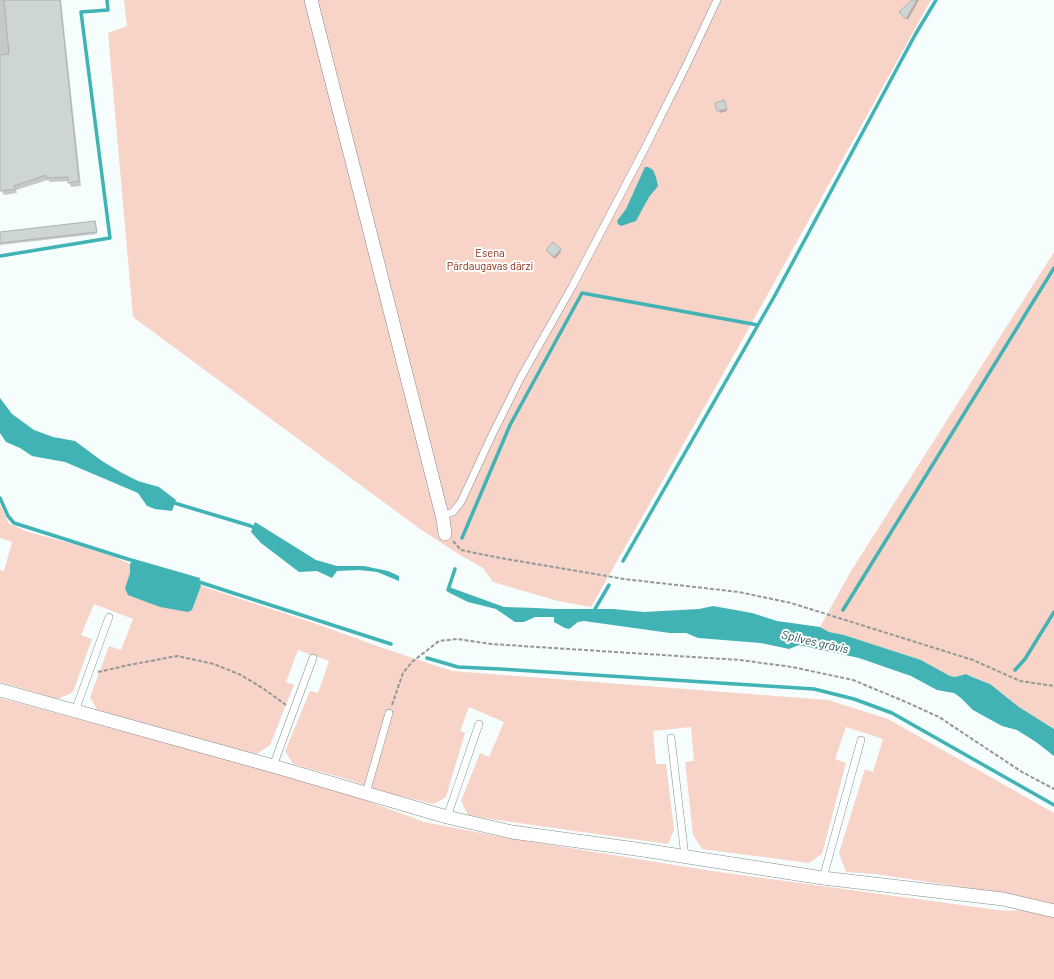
<!DOCTYPE html>
<html>
<head>
<meta charset="utf-8">
<style>
  body { margin:0 }
  canvas { display:block; background:#f5fdfd }
</style>
</head>
<body>
<canvas width="1054" height="979"></canvas>
<script>
const ctx = document.querySelector('canvas').getContext('2d');
ctx.lineJoin = 'round';
function fillPath(path, color) { ctx.fillStyle = color; ctx.fill(path, 'evenodd'); }
const shape = rows => new Path2D(rows.map(r => 'M' + r).join(''));
function trace(path, color, width, dash) { ctx.strokeStyle = color; ctx.lineWidth = width; ctx.lineCap = dash ? 'butt' : 'round'; ctx.setLineDash(dash || []); ctx.stroke(path); }
function write(font, color, halo, rows, align = 'center') {
  ctx.font = font + ' Barlow,sans-serif'; ctx.lineWidth = 4; ctx.setLineDash([]); ctx.textBaseline = 'middle'; ctx.strokeStyle = halo; ctx.fillStyle = color; for (const [text, x, y, turn = 0] of rows) {
    ctx.save(); ctx.translate(x, y); ctx.rotate((+turn || 0) * Math.PI / 180); ctx.textAlign = isNaN(turn) ? turn : align; if (halo) ctx.strokeText(text, 0, 0); ctx.fillText(text, 0, 0); ctx.restore();
  }
}
const green = shape([
  [124,0,931,0,744,337,591,607,558,601,493,582,483,568,460,555,420,529,133,317,108,33,127,26],
  [1054,252,1054,729,1019,707,990,684,972,677,966,674,955,677,950,676,921,660,844,635,829,632,820,627,851,571],
  [0,504,9,524,15,526,28,532,77,545,115,557,130,564,130,573,125,588,192,610,201,586,314,623,380,647,452,671,828,700,888,719,1054,813,1054,979,0,979,0,698,276,773,357,797,424,822,502,837,712,871,1005,911,1023,910,1027,900,962,887,875,874,846,872,839,853,865,769,873,772,883,739,846,727,835,759,846,763,822,854,809,863,702,849,693,835,685,762,694,761,691,727,653,731,656,764,666,764,674,830,668,844,497,820,468,815,461,801,480,753,489,757,504,722,469,707,460,731,465,733,446,797,434,804,384,792,350,780,293,764,285,751,310,691,318,693,329,661,298,650,286,682,294,685,270,745,255,755,97,710,90,697,109,646,121,650,133,619,94,604,81,635,92,639,73,692,58,699,0,682,0,570,4,571,12,542,0,538]
]);
const water = shape([
  [645,167,648,167,653,170,656,177,658,186,649,197,636,221,621,226,618,224,617,221,626,209],
  [0,398,12,414,34,430,53,437,75,441,102,461,122,473,138,481,159,487,176,500,172,511,155,509,147,506,138,493,65,462,32,456,20,448,6,442,0,433],
  [255,522,316,560,337,566,364,566,388,571,399,576,399,581,377,572,359,570,337,571,332,578,317,571,299,572,261,543,251,532],
  [134,559,200,578,199,582,201,586,192,610,188,612,160,607,128,595,125,588,130,573,130,564],
  [449,587,504,607,536,608,555,609,613,609,644,612,699,609,713,606,752,613,777,621,820,627,829,632,844,635,921,660,950,676,955,677,966,674,972,677,990,684,1019,707,1054,729,1054,756,1036,742,1017,730,1002,726,973,710,961,698,954,693,937,690,911,676,859,658,799,645,789,649,761,643,698,638,686,633,670,633,584,621,578,622,569,629,565,628,554,622,554,617,535,617,524,622,515,622,496,609,468,602,448,592]
]);
const shadow = shape([
  [0,0,61,0,81,186,71,187,69,181,50,182,48,180,16,190,17,193,4,195,1,190,0,177],
  [913,0,919,0,908,20,902,14],
  [725,103,727,111,720,113,716,104],
  [95,222,96,224,97,234,0,245,0,233],
  [560,250,561,252,555,259,547,251]
]);
const stream = shape([
  [0,256,110,238,81,12,108,10,107,0],
  [0,498,8,516,14,523,137,562],
  [171,502,251,526,256,529],
  [462,538,510,425,582,293,758,325],
  [623,561,774,297,915,35,936,0],
  [196,581,391,644],
  [450,590,448,590,455,569],
  [843,610,1054,268],
  [595,614,595,609,609,585],
  [427,658,458,667,500,669,814,689,854,699,892,713,1054,805],
  [1015,670,1025,659,1054,612]
]);
const building = shape([
  [4,0,60,0,79,181,68,183,68,177,46,178,46,175,14,186,16,189,0,191,0,55,9,54,4,0],
  [912,0,917,0,906,19,899,12,912,0],
  [724,100,727,109,717,111,715,103,724,100],
  [95,221,97,232,0,243,0,232,95,221],
  [553,242,561,249,554,257,546,250,553,242]
]);
const path = shape([
  [453,541,461,550,495,557,624,579,739,592,791,603,973,660,1020,681,1054,686],
  [98,672,129,665,177,656,214,664,241,675,264,689,286,705],
  [392,705,403,673,412,662,439,641,457,639,491,644,740,660,792,667,853,680,906,702,939,717,1022,772,1054,789]
]);
const service = shape([
  [441,511,447,514,453,512,461,502,492,435,521,377,572,287,644,150,686,66,717,0],
  [75,711,109,617],
  [671,738,685,857],
  [273,766,313,658],
  [366,793,389,713],
  [447,817,479,724],
  [823,878,861,740]
]);
const minor = shape([
  [311,0,443,519,445,534],
  [0,690,273,766,447,817,512,832,643,850,823,878,1003,899,1054,911]
]);
const parkNames = [
  ["Esena",490,253],
  ["Pārdaugavas dārzi",490,266]
];
const waterNames = [
  ["Spilves grāvis",815,642,13]
];
fillPath(green, '#f8d3c8');
fillPath(water, '#41b3b5');
fillPath(shadow, '#0003');
trace(stream, '#41b3b5', 3.5);
fillPath(building, '#cdd5d5');
trace(building, '#abb2b2', 1);
trace(service, '#868d8d', 8);
trace(minor, '#868d8d', 14);
trace(path, '#939898', 2, [4, 2]);
trace(service, '#fff', 7);
trace(minor, '#fff', 13);
write('11px', '#892d11', '#fff', parkNames);
write('italic 12px', '#275758', '#fff', waterNames);
</script>
</body>
</html>
